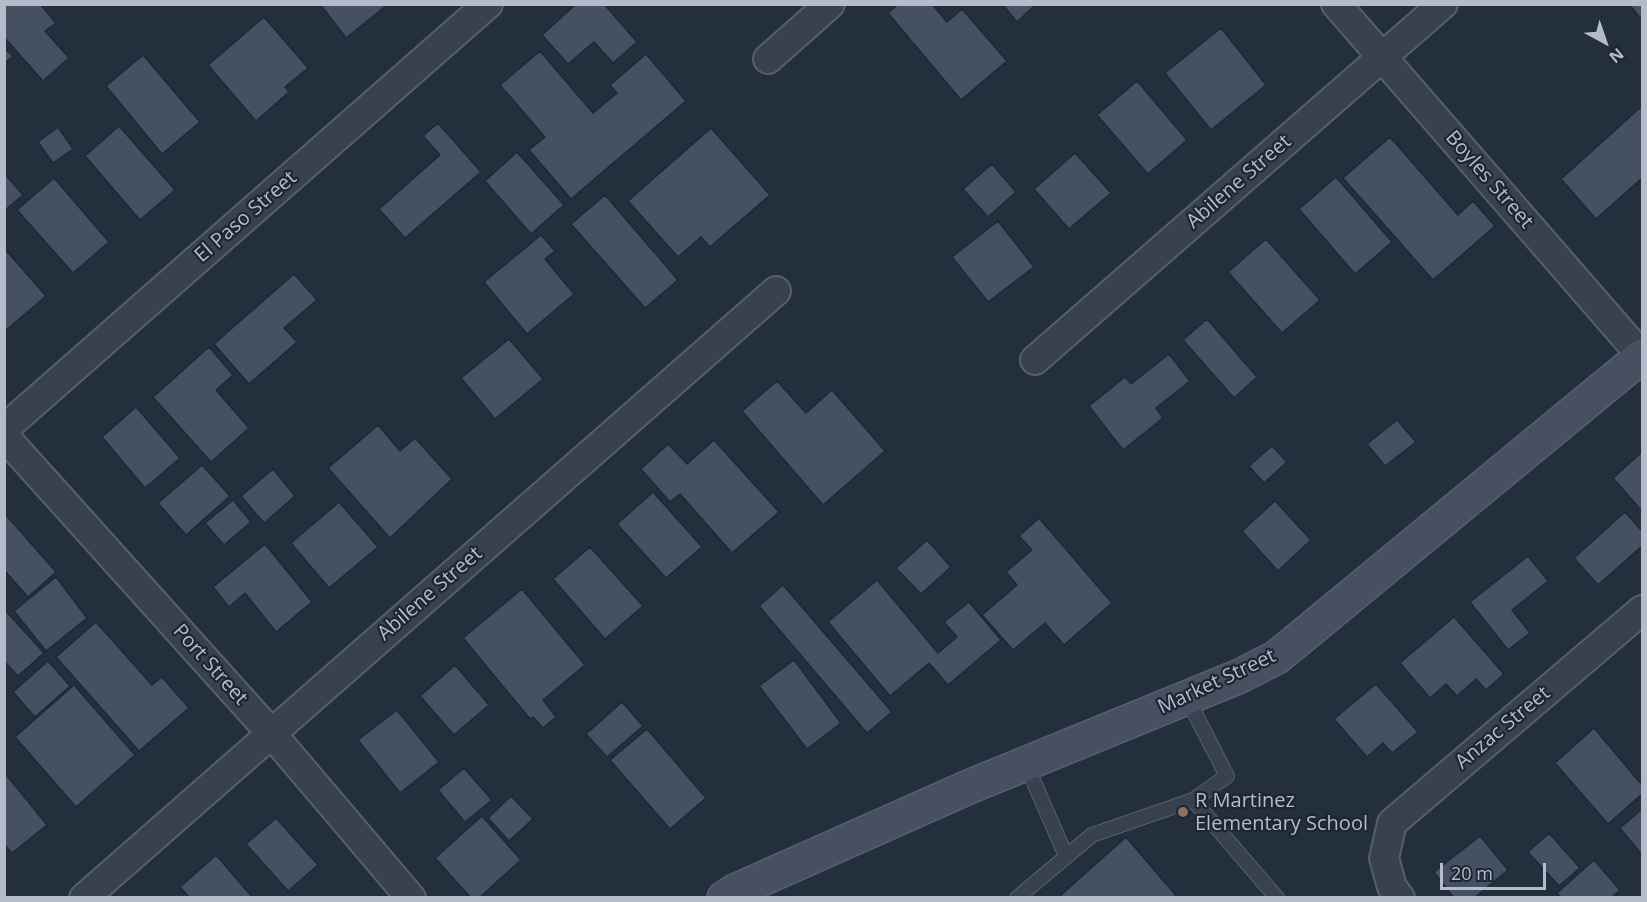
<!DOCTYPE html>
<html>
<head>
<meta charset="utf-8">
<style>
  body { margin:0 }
  #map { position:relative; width:1647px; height:902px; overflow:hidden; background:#242f3e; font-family:"Open Sans",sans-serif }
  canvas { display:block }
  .frame { position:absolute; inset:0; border:6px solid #b4bcc9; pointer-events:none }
  .north { position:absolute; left:1575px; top:12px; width:60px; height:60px; -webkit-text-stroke:4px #1d2633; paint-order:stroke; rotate:140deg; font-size:16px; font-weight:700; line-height:24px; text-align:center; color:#b4bcc9 }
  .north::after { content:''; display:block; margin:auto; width:21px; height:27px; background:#b4bcc9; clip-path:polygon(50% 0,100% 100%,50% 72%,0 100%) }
  .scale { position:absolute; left:1440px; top:863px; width:106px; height:27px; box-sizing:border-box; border:3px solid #b4bcc9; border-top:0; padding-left:8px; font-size:18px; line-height:21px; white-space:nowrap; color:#b4bcc9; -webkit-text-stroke:4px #1d2633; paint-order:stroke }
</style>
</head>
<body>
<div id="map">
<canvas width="1647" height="902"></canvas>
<div class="frame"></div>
<div class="north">N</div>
<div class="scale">20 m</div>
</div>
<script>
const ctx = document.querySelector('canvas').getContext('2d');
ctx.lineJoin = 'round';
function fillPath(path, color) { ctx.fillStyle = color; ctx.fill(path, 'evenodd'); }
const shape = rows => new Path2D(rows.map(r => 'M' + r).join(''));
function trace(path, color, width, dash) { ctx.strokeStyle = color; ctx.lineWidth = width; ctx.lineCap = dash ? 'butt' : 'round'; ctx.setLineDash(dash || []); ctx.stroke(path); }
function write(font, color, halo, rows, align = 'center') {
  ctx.font = font + ' "Open Sans",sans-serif'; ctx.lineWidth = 4.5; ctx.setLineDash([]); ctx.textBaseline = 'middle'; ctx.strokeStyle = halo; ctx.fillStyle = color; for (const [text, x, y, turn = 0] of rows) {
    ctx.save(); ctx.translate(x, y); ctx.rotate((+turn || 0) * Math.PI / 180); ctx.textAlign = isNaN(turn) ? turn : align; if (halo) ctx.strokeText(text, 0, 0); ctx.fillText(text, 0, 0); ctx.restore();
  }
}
const building = shape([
  [4,4,40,4,56,23,45,31,69,58,43,81,4,37,4,4],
  [320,4,386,4,387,5,346,38,320,4],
  [576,4,604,4,637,42,613,63,594,42,568,64,542,35,576,4],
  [898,4,932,4,947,22,962,9,1007,61,961,100,888,13,898,4],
  [1002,4,1036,4,1017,22,1002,4],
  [1629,4,1642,4,1642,20,1629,4],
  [264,17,308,68,285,87,289,92,256,121,208,65,264,17],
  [1221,28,1266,85,1211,130,1165,73,1221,28],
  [4,48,13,56,4,64,4,48],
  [540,51,593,113,617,93,610,85,646,54,686,101,571,199,529,150,545,137,500,85,540,51],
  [143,55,200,122,162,154,106,86,143,55],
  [1137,81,1187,140,1148,174,1097,115,1137,81],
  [1642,106,1642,178,1596,219,1561,179,1642,106],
  [438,123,481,172,405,238,379,209,440,155,423,136,438,123],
  [119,126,175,190,140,220,85,156,119,126],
  [58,127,73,149,53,163,38,142,58,127],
  [711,128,770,195,710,247,701,237,678,257,628,201,711,128],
  [1390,137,1458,215,1473,201,1495,226,1433,280,1343,178,1390,137],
  [517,152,564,205,531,234,485,181,517,152],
  [1075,153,1111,193,1069,229,1034,189,1075,153],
  [992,164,1016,192,988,217,963,189,992,164],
  [4,173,23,195,4,211,4,173],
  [1336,177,1392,242,1355,274,1299,209,1336,177],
  [54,178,109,242,73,273,17,210,54,178],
  [605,195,678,280,645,308,571,224,605,195],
  [998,221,1034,267,988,302,952,257,998,221],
  [541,235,555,251,545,259,574,294,527,334,484,282,541,235],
  [1266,239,1320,300,1282,333,1228,272,1266,239],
  [4,248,46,296,4,332,4,248],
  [294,274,317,300,284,328,297,342,249,384,214,344,294,274],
  [1207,319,1257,377,1234,398,1183,340,1207,319],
  [509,339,543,379,495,419,461,378,509,339],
  [209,347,233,375,216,390,249,428,211,462,153,397,209,347],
  [1169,354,1190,381,1156,408,1163,418,1123,450,1089,406,1125,377,1131,384,1169,354],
  [777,381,806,413,832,390,885,451,823,505,742,411,777,381],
  [136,407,180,458,145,488,102,437,136,407],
  [1397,420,1416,442,1385,466,1367,444,1397,420],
  [378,425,400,451,415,438,452,479,390,538,328,468,378,425],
  [714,440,779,512,732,553,680,494,670,502,641,469,668,444,687,464,714,440],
  [1272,446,1287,462,1264,483,1249,466,1272,446],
  [1642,452,1642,511,1613,478,1642,452],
  [202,465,230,496,186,535,158,503,202,465],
  [273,469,295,496,264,523,241,496,273,469],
  [653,492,702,547,666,578,617,524,653,492],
  [233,500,251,522,224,545,205,523,233,500],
  [1275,501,1311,540,1278,571,1242,531,1275,501],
  [339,502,378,547,329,588,291,543,339,502],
  [1625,512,1642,531,1642,546,1598,585,1574,558,1625,512],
  [6,515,56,572,28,597,4,570,4,516,6,515],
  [1039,518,1112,603,1064,645,1045,623,1013,650,982,615,1017,585,1006,572,1032,550,1019,536,1039,518],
  [927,540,951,567,921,594,896,568,927,540],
  [265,544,312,602,276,632,245,593,229,607,213,587,265,544],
  [590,547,643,606,605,639,553,579,590,547],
  [1528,556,1548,581,1512,610,1530,633,1508,650,1470,602,1528,556],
  [56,577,87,618,46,651,14,611,56,577],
  [877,580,938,653,957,637,944,622,969,602,1001,640,948,685,929,663,890,696,828,622,877,580],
  [783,585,892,712,867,733,759,606,783,585],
  [522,589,585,665,543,700,556,717,543,728,533,717,530,719,463,638,522,589],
  [4,609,44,653,18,676,4,661,4,609],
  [1454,617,1504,674,1486,690,1476,679,1457,696,1446,684,1430,698,1400,663,1454,617],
  [96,622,152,685,162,677,189,708,139,751,56,657,96,622],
  [794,660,841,723,807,749,759,686,794,660],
  [48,661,70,686,35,717,13,692,48,661],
  [455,665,489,705,454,735,420,696,455,665],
  [1376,684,1418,732,1392,753,1383,743,1367,757,1334,719,1376,684],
  [74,685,135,755,76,807,15,737,74,685],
  [622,702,643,726,607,757,586,734,622,702],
  [397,710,439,762,400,793,358,740,397,710],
  [1594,728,1642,785,1642,794,1608,824,1555,763,1594,728],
  [647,729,706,798,670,829,610,760,647,729],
  [464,768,492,800,465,822,438,790,464,768],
  [4,772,47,825,12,853,4,844,4,772],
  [511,796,533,819,509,841,488,818,511,796],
  [1642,809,1642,855,1620,828,1642,809],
  [482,816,521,860,479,898,471,898,435,858,482,816],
  [276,818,318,865,288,891,246,844,276,818],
  [1549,833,1580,868,1559,886,1528,852,1549,833],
  [1480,836,1508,870,1474,898,1454,898,1434,872,1480,836],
  [1126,837,1178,898,1061,898,1061,895,1126,837],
  [216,855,253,898,190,898,180,887,216,855],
  [1594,860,1620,890,1611,898,1561,898,1557,893,1594,860]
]);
const lane = shape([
  [1026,764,1066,856],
  [1193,800,1277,898],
  [1017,898,1092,835,1193,800,1227,776,1187,698]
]);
const street = shape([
  [1336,4,1642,356],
  [768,59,830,4],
  [1035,360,1443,4],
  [4,429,488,4],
  [4,436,271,733,411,898],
  [84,898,776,291],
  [1400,898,1392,887,1384,858,1392,823,1642,610]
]);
const secondary = shape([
  [724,898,735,891,971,786,1240,676,1277,657,1642,356]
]);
const markers = [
  [1183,812,6,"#8d6e63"]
];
const streetNames = [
  ["Boyles Street",1489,180,49],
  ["Abilene Street",1239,182,-41],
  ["El Paso Street",246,217,-41],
  ["Abilene Street",430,594,-41],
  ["Port Street",210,665,48],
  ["Market Street",1217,682,-25],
  ["Anzac Street",1503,728,-40]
];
const poiNames = [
  ["R Martinez",1195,801],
  ["Elementary School",1195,824]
];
fillPath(building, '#455162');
trace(building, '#1f2835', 1.5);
trace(lane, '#565f6c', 16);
trace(street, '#565f6c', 32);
trace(secondary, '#565f6c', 36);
trace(lane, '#38414e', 14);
trace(street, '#38414e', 28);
trace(secondary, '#465061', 33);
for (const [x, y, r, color] of markers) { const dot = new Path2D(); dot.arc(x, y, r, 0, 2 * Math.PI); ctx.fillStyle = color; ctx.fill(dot); trace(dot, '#1d2633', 2); }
write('20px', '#b4bcc9', '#1d2633', streetNames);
write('20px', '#b4bcc9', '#1d2633', poiNames, 'left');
</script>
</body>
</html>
